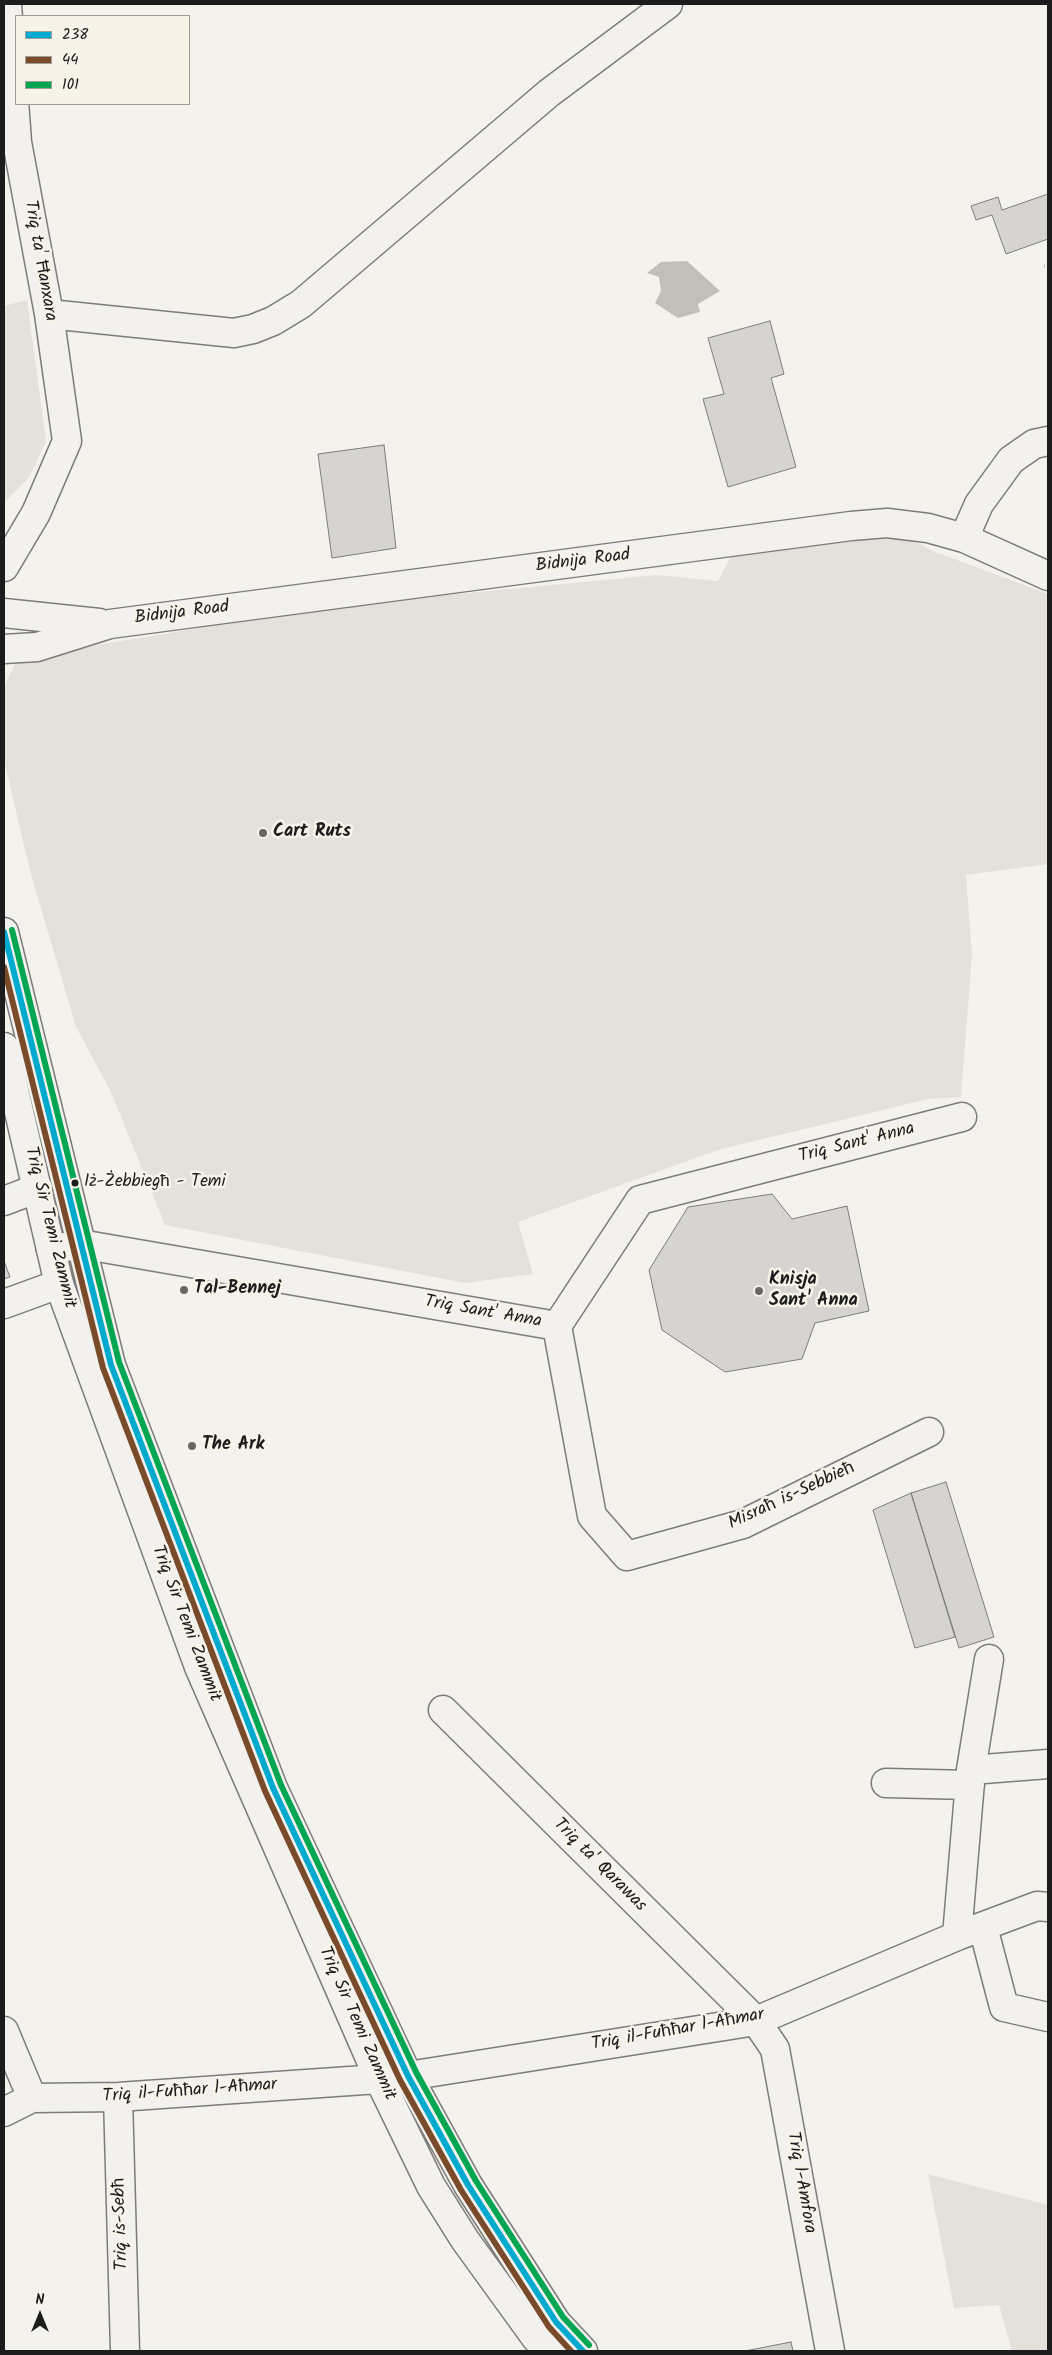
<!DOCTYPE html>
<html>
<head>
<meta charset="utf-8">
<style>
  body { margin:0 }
  #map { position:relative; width:1052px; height:2355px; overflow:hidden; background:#f4f2ec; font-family:Kalam,sans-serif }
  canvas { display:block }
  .frame { position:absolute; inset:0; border:5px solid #1c1c1c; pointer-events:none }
  .legend { position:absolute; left:15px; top:15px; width:175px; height:90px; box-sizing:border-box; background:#f7f3e8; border:1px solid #9f9d96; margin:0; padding:6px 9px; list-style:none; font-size:15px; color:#1c1c1c }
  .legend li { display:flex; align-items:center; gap:10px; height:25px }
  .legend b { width:25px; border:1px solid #9f9d96 }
  .north { position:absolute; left:15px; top:2290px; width:50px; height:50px; -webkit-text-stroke:4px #f7f3e8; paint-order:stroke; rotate:0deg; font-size:14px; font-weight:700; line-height:20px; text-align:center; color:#1c1c1c }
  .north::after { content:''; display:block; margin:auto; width:18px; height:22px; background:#1c1c1c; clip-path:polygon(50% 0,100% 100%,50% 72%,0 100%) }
</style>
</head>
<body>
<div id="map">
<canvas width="1052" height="2355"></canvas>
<div class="frame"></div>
<ul class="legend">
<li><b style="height:6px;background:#00a9ce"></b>238</li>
<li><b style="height:6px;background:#7a4b2a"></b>44</li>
<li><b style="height:6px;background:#00a651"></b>101</li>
</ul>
<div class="north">N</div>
</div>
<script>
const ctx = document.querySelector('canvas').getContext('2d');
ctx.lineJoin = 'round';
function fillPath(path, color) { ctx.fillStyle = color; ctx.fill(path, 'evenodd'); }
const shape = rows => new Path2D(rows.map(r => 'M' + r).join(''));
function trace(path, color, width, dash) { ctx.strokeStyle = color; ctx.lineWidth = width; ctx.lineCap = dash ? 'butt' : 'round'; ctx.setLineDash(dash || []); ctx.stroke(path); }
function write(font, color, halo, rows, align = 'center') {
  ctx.font = font + ' Kalam,sans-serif'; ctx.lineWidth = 5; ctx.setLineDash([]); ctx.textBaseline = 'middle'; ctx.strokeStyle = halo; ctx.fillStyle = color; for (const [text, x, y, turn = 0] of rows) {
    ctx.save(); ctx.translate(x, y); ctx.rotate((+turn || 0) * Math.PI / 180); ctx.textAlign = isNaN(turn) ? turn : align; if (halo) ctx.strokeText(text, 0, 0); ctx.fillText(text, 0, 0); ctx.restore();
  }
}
const green = shape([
  [27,300,46,441,30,476,4,503,4,306],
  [907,537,933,551,1048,594,1048,864,966,875,972,955,961,1097,928,1099,718,1150,518,1222,533,1274,465,1283,165,1225,110,1090,76,1027,30,871,4,760,4,686,15,664,102,644,341,605,657,575,718,581,733,553,840,538],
  [928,2174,1048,2205,1048,2351,1012,2351,999,2305,954,2308]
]);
const water = shape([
  [687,261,720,291,698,304,700,312,678,318,655,303,661,291,659,277,647,273,661,262]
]);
const building = shape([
  [1048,194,1048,239,1006,254,992,215,976,220,971,206,998,197,1002,210,1048,194],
  [770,321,784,374,771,378,796,467,728,487,703,399,724,394,708,338,770,321],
  [384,445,396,548,332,558,318,454,384,445],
  [772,1194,792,1219,847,1206,869,1311,815,1323,802,1359,725,1372,662,1330,649,1270,688,1207,772,1194],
  [4,1261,10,1277,4,1279,4,1261],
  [946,1482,994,1637,959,1648,911,1493,946,1482],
  [911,1493,955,1637,915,1648,873,1510,911,1493],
  [791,2342,793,2351,745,2351,791,2342]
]);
const path = shape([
  [1044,266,1048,266]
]);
const minor = shape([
  [49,314,234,333,253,329,273,321,301,304,549,93,668,4],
  [964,538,979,504,1011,460,1034,444,1048,441],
  [4,567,36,513,67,441,49,314,17,142,7,4],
  [4,613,99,623],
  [4,649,37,647,110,624,851,526,887,523,928,528,964,538,1048,576],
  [4,1201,38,1188],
  [51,1250,80,1244,557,1326,640,1200,962,1117],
  [4,1304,59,1284],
  [557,1326,592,1516,627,1556,743,1524,929,1432],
  [443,1710,756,2021,775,2049,830,2351],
  [971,1770,1048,1764],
  [886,1783,970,1785],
  [983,1927,1004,2007,1048,2017],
  [957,1936,971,1770,989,1659],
  [4,2031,32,2098],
  [408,2076,756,2021,957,1936,1037,1906,1048,1907],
  [118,2097,125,2351],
  [4,2112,32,2098,118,2097,379,2079]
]);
const major = shape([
  [4,932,111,1365,273,1788,408,2076,468,2185,556,2322,583,2351],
  [4,1047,59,1284,199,1667,379,2079,431,2186,465,2240,536,2338,549,2351]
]);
const bus1 = shape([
  [4,932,111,1365,273,1788,408,2076,468,2185,556,2322,583,2351]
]);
const bus2 = shape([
  [4,967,103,1368,265,1791,400,2080,461,2190,549,2327,571,2351]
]);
const bus3 = shape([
  [12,930,119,1362,281,1785,416,2072,476,2181,563,2317,589,2345]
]);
const markers = [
  [263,833,5,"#686765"],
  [75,1183,4.5,"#1c1c1c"],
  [184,1290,5,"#686765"],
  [759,1291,5,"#686765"],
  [192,1446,5,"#686765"]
];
const busNames = [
  ["Iż-Żebbiegħ - Temi",84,1183]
];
const streetNames = [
  ["Triq ta' Ħanxara",39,261,80],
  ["Bidnija Road",583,562,-7],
  ["Bidnija Road",182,614,-7],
  ["Triq Sant' Anna",857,1144,-14],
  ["Triq Sir Temi Zammit",49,1228,76],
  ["Triq Sant' Anna",483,1313,10],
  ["Misraħ is-Sebbieħ",792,1497,-25],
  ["Triq Sir Temi Zammit",185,1624,69],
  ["Triq ta' Qarawas",599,1866,45],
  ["Triq Sir Temi Zammit",356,2024,66],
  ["Triq il-Fuħħar l-Aħmar",678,2031,-10],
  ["Triq il-Fuħħar l-Aħmar",190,2092,-4],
  ["Triq l-Amfora",800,2183,80],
  ["Triq is-Sebħ",122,2224,-92]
];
const poiNames = [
  ["Cart Ruts",273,833],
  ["Knisja",769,1281],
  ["Sant' Anna",769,1302],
  ["Tal-Bennej",194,1290],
  ["The Ark",202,1446]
];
fillPath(green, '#e4e1da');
fillPath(water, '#c2bfb8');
fillPath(building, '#d5d4d0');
trace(building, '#7d7c7a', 1);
trace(minor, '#7d7c7a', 31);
trace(major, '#7d7c7a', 31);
trace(path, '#b4b3b0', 3, [1, 4]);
trace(minor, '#f2f1ed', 28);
trace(major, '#f2f1ed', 28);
trace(bus1, '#00a9ce', 6);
trace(bus2, '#7a4b2a', 6);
trace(bus3, '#00a651', 6);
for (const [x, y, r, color] of markers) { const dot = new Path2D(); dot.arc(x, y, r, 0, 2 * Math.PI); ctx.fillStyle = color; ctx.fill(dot); trace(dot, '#f7f3e8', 2); }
write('17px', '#1c1c1c', '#f7f3e8', busNames, 'left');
write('18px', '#1c1c1c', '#f7f3e8', streetNames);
write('bold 18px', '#1c1c1c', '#f7f3e8', poiNames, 'left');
</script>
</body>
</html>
